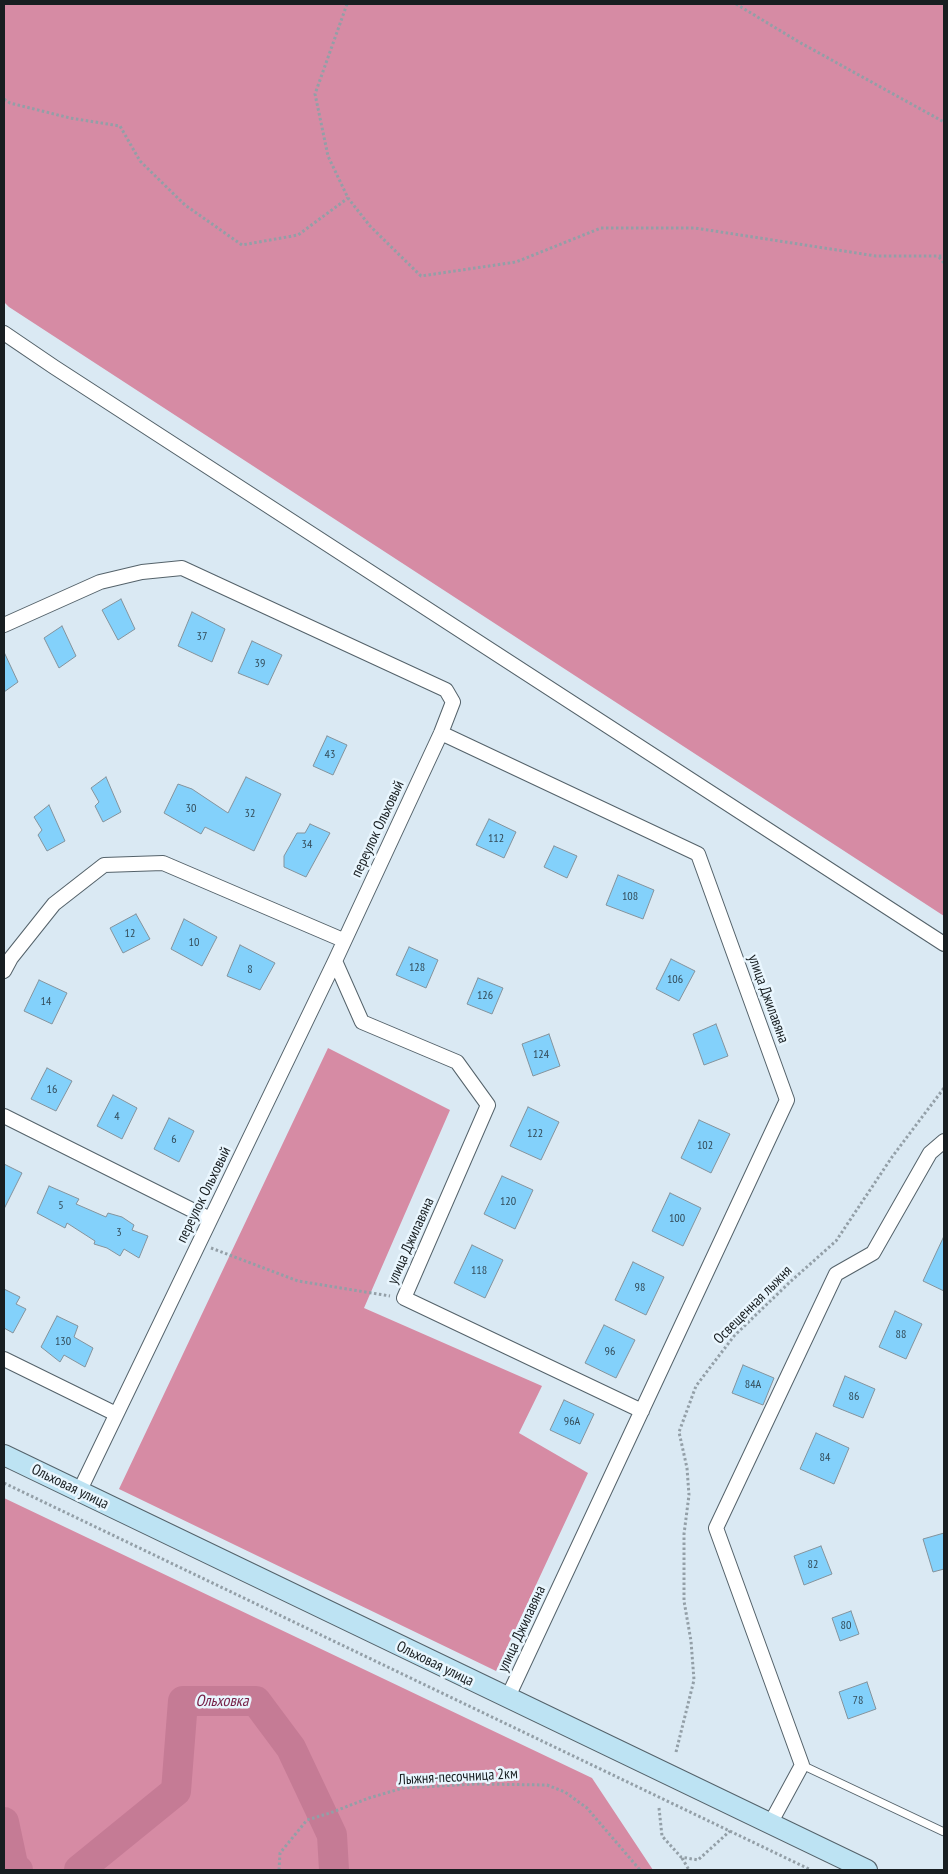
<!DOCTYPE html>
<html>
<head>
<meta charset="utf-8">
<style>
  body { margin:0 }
  #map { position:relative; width:948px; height:1874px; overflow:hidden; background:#dae9f3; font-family:"PT Sans Narrow",sans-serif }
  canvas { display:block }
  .frame { position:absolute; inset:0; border:5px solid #181e21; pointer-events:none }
</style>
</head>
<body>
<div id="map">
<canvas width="948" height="1874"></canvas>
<div class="frame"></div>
</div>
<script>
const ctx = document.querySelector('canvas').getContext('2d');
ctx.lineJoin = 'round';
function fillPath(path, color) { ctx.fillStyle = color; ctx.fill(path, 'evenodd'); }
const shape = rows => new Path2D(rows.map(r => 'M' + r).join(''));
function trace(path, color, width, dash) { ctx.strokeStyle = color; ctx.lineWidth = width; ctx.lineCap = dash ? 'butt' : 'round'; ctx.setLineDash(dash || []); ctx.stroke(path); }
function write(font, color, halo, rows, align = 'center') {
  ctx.font = font + ' "PT Sans Narrow",sans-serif'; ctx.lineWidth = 5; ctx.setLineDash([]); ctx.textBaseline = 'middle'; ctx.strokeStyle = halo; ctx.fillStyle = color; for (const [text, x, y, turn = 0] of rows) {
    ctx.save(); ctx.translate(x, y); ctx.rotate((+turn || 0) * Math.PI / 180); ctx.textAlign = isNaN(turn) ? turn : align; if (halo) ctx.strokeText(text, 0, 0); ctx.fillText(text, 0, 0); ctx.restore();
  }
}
const forest = shape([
  [4,4,944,4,944,916,9,307,4,302],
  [328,1048,450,1110,364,1308,542,1386,519,1433,588,1473,496,1671,119,1489],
  [4,1498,592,1778,653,1870,4,1870]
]);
const river = shape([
  [4,1822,14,1869,18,1870],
  [79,1870,176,1791,183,1701,256,1701,291,1748,332,1835,334,1870]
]);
const building = shape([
  [121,599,135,629,118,640,102,610,121,599],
  [192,612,225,629,212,662,178,646,192,612],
  [62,626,76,656,59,668,44,638,62,626],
  [252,641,282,655,268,685,238,673,252,641],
  [4,652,18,682,4,692,4,652],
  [327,736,347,745,333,775,313,766,327,736],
  [106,777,121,812,103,822,95,806,99,802,91,788,106,777],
  [246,777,281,794,254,851,205,827,201,834,164,813,178,784,192,789,228,813,246,777],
  [49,805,65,841,47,851,38,835,42,830,34,817,49,805],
  [489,819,516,832,504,858,476,845,489,819],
  [310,824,330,833,306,877,284,867,284,856,297,833,305,833,310,824],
  [554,846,577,856,567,878,544,867,554,846],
  [618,875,654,890,643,919,606,905,618,875],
  [136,914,150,939,123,953,110,928,136,914],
  [184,919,217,937,202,966,171,949,184,919],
  [240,945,275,963,260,990,227,976,240,945],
  [409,947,438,960,426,988,396,975,409,947],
  [671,959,695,971,679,1001,656,989,671,959],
  [478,978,503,988,492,1014,467,1004,478,978],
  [39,980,67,993,52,1024,24,1011,39,980],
  [716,1024,728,1056,704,1065,693,1034,716,1024],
  [549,1034,560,1066,533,1076,522,1044,549,1034],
  [47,1068,72,1081,56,1111,31,1099,47,1068],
  [113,1095,137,1108,122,1139,97,1126,113,1095],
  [528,1107,559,1122,541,1160,510,1146,528,1107],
  [169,1118,194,1131,179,1162,154,1149,169,1118],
  [699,1120,730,1134,711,1173,681,1158,699,1120],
  [4,1164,22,1173,4,1209,4,1164],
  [502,1176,533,1190,515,1229,484,1214,502,1176],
  [49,1186,79,1199,76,1204,106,1217,108,1213,122,1217,134,1225,132,1230,148,1236,139,1258,124,1249,120,1256,107,1248,94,1244,95,1241,67,1223,65,1228,37,1213,49,1186],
  [670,1193,701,1208,683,1246,652,1231,670,1193],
  [944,1236,944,1291,923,1281,944,1236],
  [472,1245,503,1260,485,1298,454,1283,472,1245],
  [633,1262,664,1277,646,1315,615,1300,633,1262],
  [4,1289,20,1297,16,1304,26,1309,13,1333,4,1328,4,1289],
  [895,1311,922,1324,906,1359,879,1347,895,1311],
  [57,1316,78,1326,74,1337,93,1348,85,1367,64,1355,60,1362,41,1347,57,1316],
  [604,1325,635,1340,616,1378,585,1363,604,1325],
  [743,1365,774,1378,763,1405,732,1393,743,1365],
  [845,1376,875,1389,863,1418,833,1406,845,1376],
  [564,1400,594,1414,580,1444,550,1430,564,1400],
  [816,1433,849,1448,834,1484,800,1469,816,1433],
  [944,1533,944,1569,933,1572,923,1539,944,1533],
  [821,1546,832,1574,804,1585,794,1556,821,1546],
  [851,1611,859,1634,840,1641,832,1618,851,1611],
  [867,1682,876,1709,848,1719,839,1692,867,1682]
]);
const path = shape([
  [347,4,315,94,328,156,348,198,370,226,421,276,516,262,601,228,695,228,876,256,944,256],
  [736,4,799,42,944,122],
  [4,99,10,103,70,118,120,126,140,161,185,205,242,245,298,235,348,198],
  [939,257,944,263],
  [211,1248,298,1281,390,1296],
  [4,1483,811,1870],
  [676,1752,694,1680,691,1641,684,1601,684,1534,689,1495,687,1468,679,1432,696,1386,734,1336,790,1282,836,1241,892,1157,944,1088],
  [659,1808,662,1836,681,1857,698,1860,730,1831],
  [682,1858,689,1870],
  [279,1870,280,1853,307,1820,330,1813,369,1798,403,1788,475,1784,547,1785,565,1792,587,1808,640,1870]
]);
const service = shape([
  [802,1765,944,1832]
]);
const minor = shape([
  [4,333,54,367,944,944],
  [4,625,100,582,142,572,182,568,446,690,453,702,441,733,335,961,79,1492],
  [441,733,698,854,787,1100,507,1699],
  [335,961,362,1022,457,1062,488,1105,404,1298,642,1411],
  [4,971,11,958,54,904,104,865,163,863,343,940],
  [4,1116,210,1219],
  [4,1359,116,1414],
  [770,1824,802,1765,716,1528,836,1274,873,1253,930,1153,944,1141]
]);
const secondary = shape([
  [4,1455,867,1870]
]);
const numberNames = [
  ["37",202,637],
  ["39",260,664],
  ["43",330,755],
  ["30",191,809],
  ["32",250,814],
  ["112",496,839],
  ["34",307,845],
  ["108",630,897],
  ["12",130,934],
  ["10",194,943],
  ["128",417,968],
  ["8",250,970],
  ["106",675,980],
  ["126",485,996],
  ["14",46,1002],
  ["124",541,1055],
  ["16",52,1090],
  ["4",117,1117],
  ["122",535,1134],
  ["6",174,1140],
  ["102",705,1146],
  ["120",508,1202],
  ["5",61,1206],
  ["100",677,1219],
  ["3",119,1233],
  ["118",479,1271],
  ["98",640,1288],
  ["88",901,1335],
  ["130",63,1342],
  ["96",610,1352],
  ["84А",753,1385],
  ["86",854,1397],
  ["96А",572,1422],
  ["84",825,1458],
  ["82",813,1565],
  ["80",846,1626],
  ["78",858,1701]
];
const streetNames = [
  ["переулок Ольховый",378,829,-65],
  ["улица Джилавяна",768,999,70],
  ["переулок Ольховый",204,1195,-64],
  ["улица Джилавяна",411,1241,-66],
  ["Освещенная лыжня",753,1305,-45],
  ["Ольховая улица",70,1487,26],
  ["улица Джилавяна",522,1629,-65],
  ["Ольховая улица",435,1664,26],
  ["Лыжня-песочница 2км",458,1777,-3]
];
const waterNames = [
  ["Ольховка",222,1701]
];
fillPath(forest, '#d68ba4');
trace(river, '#c57b95', 30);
fillPath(building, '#83d1fb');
trace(building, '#84939c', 1);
trace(service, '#54626a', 9);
trace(minor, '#54626a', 16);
trace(secondary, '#54626a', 22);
trace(path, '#939fa7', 3, [2.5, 2.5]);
trace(service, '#fff', 7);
trace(minor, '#fff', 14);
trace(secondary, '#bde3f3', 20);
write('12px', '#334b58', null, numberNames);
write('15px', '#181e21', '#e9f6fe', streetNames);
write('italic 16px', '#761e45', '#e9f6fe', waterNames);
</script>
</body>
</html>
